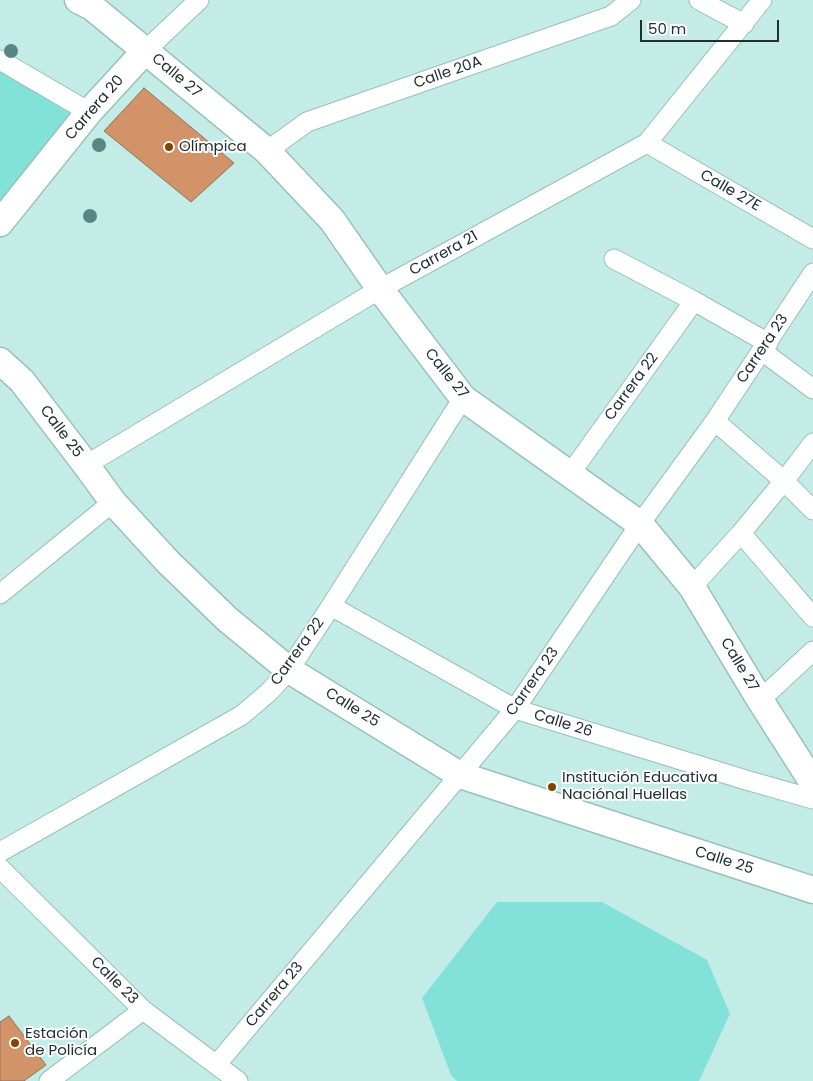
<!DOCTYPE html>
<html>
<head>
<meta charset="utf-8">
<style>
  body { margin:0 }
  #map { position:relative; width:813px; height:1081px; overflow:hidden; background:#c3ece7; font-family:Poppins,sans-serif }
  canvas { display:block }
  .scale { position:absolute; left:640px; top:20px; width:139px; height:22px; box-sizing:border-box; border:2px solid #20302f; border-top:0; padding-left:6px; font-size:15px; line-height:18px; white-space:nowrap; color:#20302f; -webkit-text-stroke:4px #fff; paint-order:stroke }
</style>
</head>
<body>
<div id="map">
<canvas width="813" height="1081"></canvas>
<div class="scale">50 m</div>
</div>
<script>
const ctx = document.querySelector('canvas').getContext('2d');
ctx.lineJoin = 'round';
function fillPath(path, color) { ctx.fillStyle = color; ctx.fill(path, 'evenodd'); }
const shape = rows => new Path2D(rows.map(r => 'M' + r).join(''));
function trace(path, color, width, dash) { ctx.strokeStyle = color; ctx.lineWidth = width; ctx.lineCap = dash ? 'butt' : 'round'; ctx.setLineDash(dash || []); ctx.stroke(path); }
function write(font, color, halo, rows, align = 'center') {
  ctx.font = font + ' Poppins,sans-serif'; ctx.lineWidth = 4; ctx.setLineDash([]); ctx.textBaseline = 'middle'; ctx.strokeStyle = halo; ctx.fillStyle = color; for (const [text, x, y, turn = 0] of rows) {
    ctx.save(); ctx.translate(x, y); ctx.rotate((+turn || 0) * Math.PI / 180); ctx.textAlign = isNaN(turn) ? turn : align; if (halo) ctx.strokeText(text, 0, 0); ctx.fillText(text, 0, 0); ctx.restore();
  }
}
const green = shape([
  [0,70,70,113,0,211],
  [497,902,602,902,707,960,730,1014,699,1081,457,1081,451,1075,422,998]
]);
const building = shape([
  [144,88,234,163,191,202,104,131,144,88],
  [9,1016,46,1065,24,1081,0,1081,0,1022,9,1016]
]);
const street = shape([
  [699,0,744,24],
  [145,51,199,0],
  [0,60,89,112],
  [647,143,813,239],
  [267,151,307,122,611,16,631,0],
  [614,259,694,301,768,343],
  [762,351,813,389],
  [715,421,784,481,813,510],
  [86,465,380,289,647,143,762,0],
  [570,474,694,301],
  [741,533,813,617],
  [692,587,741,533,784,481,813,443],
  [0,594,113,502],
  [331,606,515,709,746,780,813,799],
  [760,700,813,651],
  [0,852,242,715,269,692,289,670,331,606,463,398],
  [0,868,143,1010,238,1081],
  [217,1064,515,709,640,524,715,421,813,273],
  [49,1081,143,1010]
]);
const secondary = shape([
  [78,0,92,7,267,151,332,220,380,289,463,398,640,524,692,587,760,700,813,783],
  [0,223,89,112,145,51],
  [0,361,22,381,86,465,113,502,168,562,227,619,289,670,460,775,813,890]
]);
const trees = [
  [11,51],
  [99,145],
  [90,216]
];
const markers = [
  [169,147,5,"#824305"],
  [552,787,5,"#824305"],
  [15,1043,5,"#824305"]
];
const streetNames = [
  ["Calle 20A",448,73,-19],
  ["Calle 27",176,76,40],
  ["Carrera 20",95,108,-49],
  ["Calle 27E",730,191,30],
  ["Carrera 21",444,254,-29],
  ["Carrera 23",763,349,-56],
  ["Calle 27",446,374,51],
  ["Carrera 22",632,387,-54],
  ["Calle 25",61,432,53],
  ["Carrera 22",298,652,-54],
  ["Calle 27",739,665,59],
  ["Carrera 23",533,682,-55],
  ["Calle 25",352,708,32],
  ["Calle 26",563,724,17],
  ["Calle 25",724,861,18],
  ["Calle 23",114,981,45],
  ["Carrera 23",275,995,-50]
];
const poiNames = [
  ["Olímpica",179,147],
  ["Institución Educativa",562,778],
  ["Naciónal Huellas",562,795],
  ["Estación",25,1034],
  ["de Policía",25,1051]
];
fillPath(green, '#82e1d9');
fillPath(building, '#d19367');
trace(building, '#8c7260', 1);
trace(street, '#98c0bc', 21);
trace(secondary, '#98c0bc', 29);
trace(street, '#fff', 19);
trace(secondary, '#fff', 26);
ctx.fillStyle = '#588682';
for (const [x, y] of trees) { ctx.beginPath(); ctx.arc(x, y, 7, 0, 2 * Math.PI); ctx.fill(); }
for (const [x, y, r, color] of markers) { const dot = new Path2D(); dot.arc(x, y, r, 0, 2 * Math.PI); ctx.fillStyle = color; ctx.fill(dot); trace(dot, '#fff', 2); }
write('15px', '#20302f', '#fff', streetNames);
write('15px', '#20302f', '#fff', poiNames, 'left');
</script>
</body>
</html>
